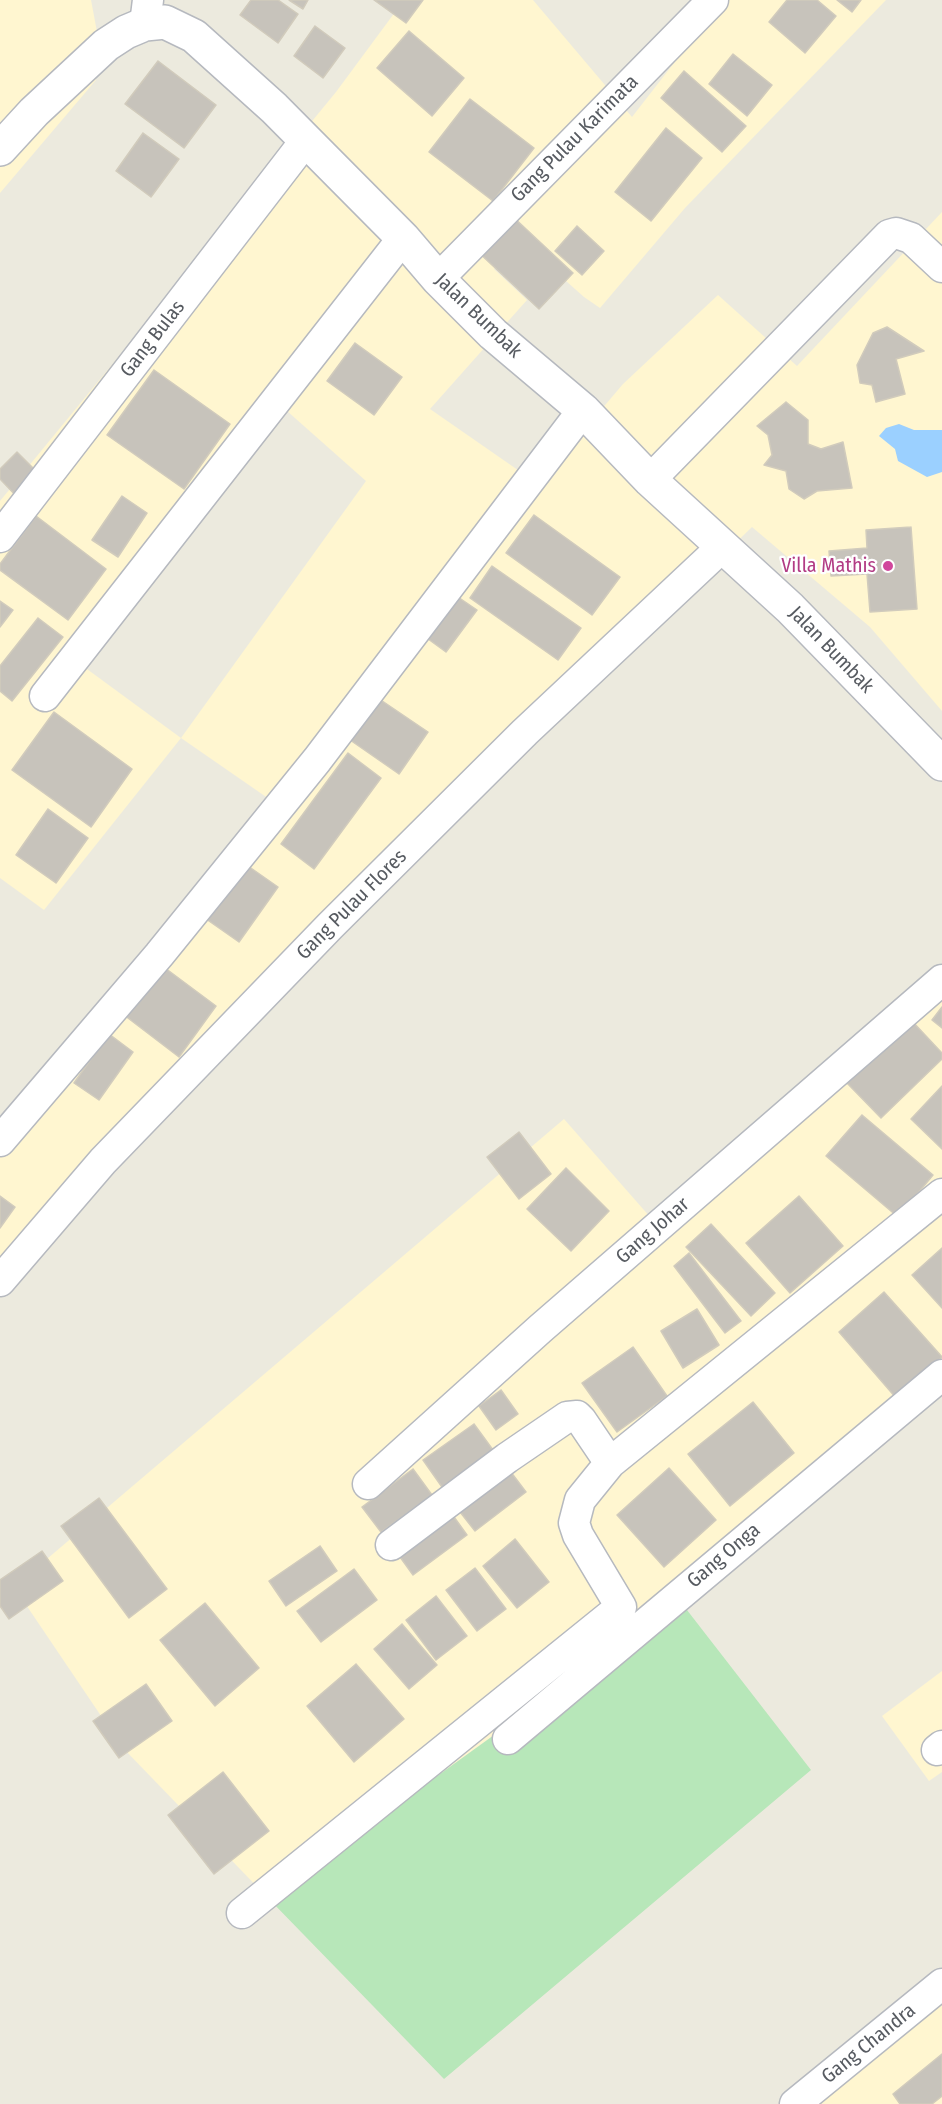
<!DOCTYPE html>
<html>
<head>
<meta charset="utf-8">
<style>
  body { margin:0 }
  canvas { display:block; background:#eceade }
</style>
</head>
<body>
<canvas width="942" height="2104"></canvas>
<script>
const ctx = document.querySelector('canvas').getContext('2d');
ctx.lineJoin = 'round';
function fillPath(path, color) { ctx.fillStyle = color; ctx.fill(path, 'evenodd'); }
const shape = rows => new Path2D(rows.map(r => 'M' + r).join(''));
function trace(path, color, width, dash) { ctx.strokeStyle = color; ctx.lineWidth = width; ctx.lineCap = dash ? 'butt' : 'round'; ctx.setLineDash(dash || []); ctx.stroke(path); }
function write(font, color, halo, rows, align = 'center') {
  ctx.font = font + ' "Fira Sans Condensed",sans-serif'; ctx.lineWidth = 4.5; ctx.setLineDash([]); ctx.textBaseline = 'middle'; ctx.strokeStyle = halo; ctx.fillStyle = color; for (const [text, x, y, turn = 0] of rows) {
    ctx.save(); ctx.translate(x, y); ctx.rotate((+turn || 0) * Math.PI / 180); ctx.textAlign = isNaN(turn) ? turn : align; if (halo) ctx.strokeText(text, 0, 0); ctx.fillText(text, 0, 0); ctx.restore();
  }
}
const commercial = shape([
  [0,0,91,0,98,37,86,47,96,80,0,193],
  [404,0,533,0,632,117,723,0,886,0,685,208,600,308,584,297,521,241,494,269,527,300,430,409,538,484,623,384,718,295,797,366,942,212,942,711,870,627,752,527,54,1206,0,1279,0,1150,285,810,181,738,44,910,0,878,0,501,336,92],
  [278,403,366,481,181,738,76,661],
  [942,967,942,1394,680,1601,268,1898,122,1747,14,1587,564,1119,658,1226],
  [942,1671,942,1772,929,1781,882,1716],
  [942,1994,942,2104,810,2104]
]);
const green = shape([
  [680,1601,811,1770,444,2079,268,1898]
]);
const water = shape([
  [899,424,914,430,942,430,942,472,927,477,898,461,895,449,879,436,886,428]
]);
const building = shape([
  [251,0,278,0,298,14,278,43,240,15,251,0],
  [289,0,308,0,303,9,289,0],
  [374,0,423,0,406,23,374,0],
  [787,0,817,0,836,16,805,53,769,22,787,0],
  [837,0,861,0,852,12,837,0],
  [315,26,345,48,323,78,294,56,315,26],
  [409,31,464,78,432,116,377,68,409,31],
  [733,54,772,85,747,116,709,84,733,54],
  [158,61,216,105,184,148,125,104,158,61],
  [684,71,746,126,722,152,661,98,684,71],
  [470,99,534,148,493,201,429,152,470,99],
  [666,128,702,158,651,221,615,192,666,128],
  [143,133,179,159,151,197,116,171,143,133],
  [510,214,573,273,539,309,476,250,510,214],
  [577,226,604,251,582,275,555,251,577,226],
  [887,327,924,351,896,359,905,394,876,402,872,385,860,383,857,365,873,333,887,327],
  [355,343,402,377,374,415,327,381,355,343],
  [154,370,230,424,184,489,107,435,154,370],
  [786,402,808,420,808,444,821,449,843,442,852,488,817,491,804,499,789,489,786,471,764,465,772,455,768,435,757,426,786,402],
  [17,452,41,476,19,499,0,479,0,469,17,452],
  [122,496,147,513,118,557,92,540,122,496],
  [534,515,620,577,592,615,506,553,534,515],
  [36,516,106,569,68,620,0,570,0,564,36,516],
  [911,527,917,609,870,612,867,574,831,576,829,551,867,548,866,530,911,527],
  [492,566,581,628,558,660,470,598,492,566],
  [455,595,477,610,446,652,424,636,455,595],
  [0,601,13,610,0,627,0,601],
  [38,618,63,637,12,701,0,691,0,666,38,618],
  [369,692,428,732,399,774,340,733,369,692],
  [54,712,132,769,91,827,12,770,54,712],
  [348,753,381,778,314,869,281,844,348,753],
  [48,809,88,838,56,883,16,855,48,809],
  [238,859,278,887,239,942,199,914,238,859],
  [161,965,216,1006,179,1057,124,1015,161,965],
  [942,1007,942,1028,932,1020,942,1007],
  [911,1020,942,1053,942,1059,881,1118,846,1082,911,1020],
  [109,1034,133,1052,99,1100,74,1083,109,1034],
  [942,1086,942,1149,911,1119,942,1086],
  [862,1115,933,1175,898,1217,826,1156,862,1115],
  [519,1132,551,1174,519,1199,487,1157,519,1132],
  [566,1168,609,1211,571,1251,527,1209,566,1168],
  [0,1196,15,1207,0,1228,0,1196],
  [799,1196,843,1246,790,1293,746,1243,799,1196],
  [711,1224,775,1293,751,1316,686,1247,711,1224],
  [942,1248,942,1308,912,1275,942,1248],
  [689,1253,741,1321,725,1333,674,1266,689,1253],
  [884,1292,942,1357,897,1399,839,1332,884,1292],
  [697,1309,719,1345,683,1368,661,1331,697,1309],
  [633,1347,667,1396,617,1432,582,1383,633,1347],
  [501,1390,518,1414,496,1430,479,1406,501,1390],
  [753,1402,794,1453,730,1506,688,1454,753,1402],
  [474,1424,493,1450,442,1487,423,1460,474,1424],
  [504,1463,526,1492,475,1531,453,1503,504,1463],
  [669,1468,716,1520,664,1567,617,1515,669,1468],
  [413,1469,432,1495,381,1532,362,1507,413,1469],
  [99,1498,167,1589,129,1618,61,1526,99,1498],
  [449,1510,467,1535,413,1575,395,1550,449,1510],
  [515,1539,549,1582,517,1608,483,1566,515,1539],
  [320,1546,337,1571,286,1606,269,1581,320,1546],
  [42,1551,63,1581,9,1619,0,1606,0,1580,42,1551],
  [475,1568,506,1609,477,1631,446,1590,475,1568],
  [354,1569,377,1600,321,1642,297,1611,354,1569],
  [436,1596,467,1636,436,1660,406,1620,436,1596],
  [205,1603,259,1668,215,1706,160,1640,205,1603],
  [402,1624,437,1665,409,1689,374,1649,402,1624],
  [356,1664,404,1719,354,1762,307,1706,356,1664],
  [146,1684,172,1721,119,1758,93,1721,146,1684],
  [223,1772,269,1831,214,1874,168,1815,223,1772],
  [942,2054,942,2096,932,2104,900,2104,893,2094,942,2054]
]);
const minor = shape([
  [145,24,148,0],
  [438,279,713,0],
  [650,480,889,235,896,233,911,238,942,267],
  [0,537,306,140],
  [45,696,403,238],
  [0,1141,159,955,317,760,583,410],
  [0,1281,103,1161,330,926,525,732,722,547],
  [368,1484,540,1329,942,980],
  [391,1545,507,1458,567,1417,577,1416,581,1420,610,1463],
  [508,1739,942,1375],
  [937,1750,942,1746],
  [242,1913,621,1607,578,1535,574,1523,580,1500,610,1463,942,1194],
  [795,2104,942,1984]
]);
const tertiary = shape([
  [0,149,34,112,106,45,126,32,145,24,165,22,194,36,274,108,403,238,438,279,493,334,583,410,650,480,790,608,942,764]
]);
const markers = [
  [888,566,6,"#d1479c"]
];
const streetNames = [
  ["Gang Pulau Karimata",575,139,-45],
  ["Jalan Bumbak",478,316,44],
  ["Gang Bulas",153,339,-52],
  ["Jalan Bumbak",831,650,46],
  ["Gang Pulau Flores",352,905,-45],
  ["Gang Johar",653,1231,-41],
  ["Gang Onga",724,1556,-40],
  ["Gang Chandra",869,2044,-39]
];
const hotelNames = [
  ["Villa Mathis",876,566]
];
fillPath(commercial, '#fff6d0');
fillPath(green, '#b7e7b9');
fillPath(water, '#9bd0ff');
fillPath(building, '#c7c3bb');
trace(building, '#d1cbbc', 1.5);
trace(minor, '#b6b9bf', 33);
trace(tertiary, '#b6b9bf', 36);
trace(minor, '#fff', 30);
trace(tertiary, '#fff', 33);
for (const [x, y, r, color] of markers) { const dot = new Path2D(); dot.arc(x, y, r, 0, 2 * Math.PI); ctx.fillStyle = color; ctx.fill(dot); trace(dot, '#fff', 2); }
write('20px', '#575b61', '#fff', streetNames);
write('20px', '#b23c85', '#fff', hotelNames, 'right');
</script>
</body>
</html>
